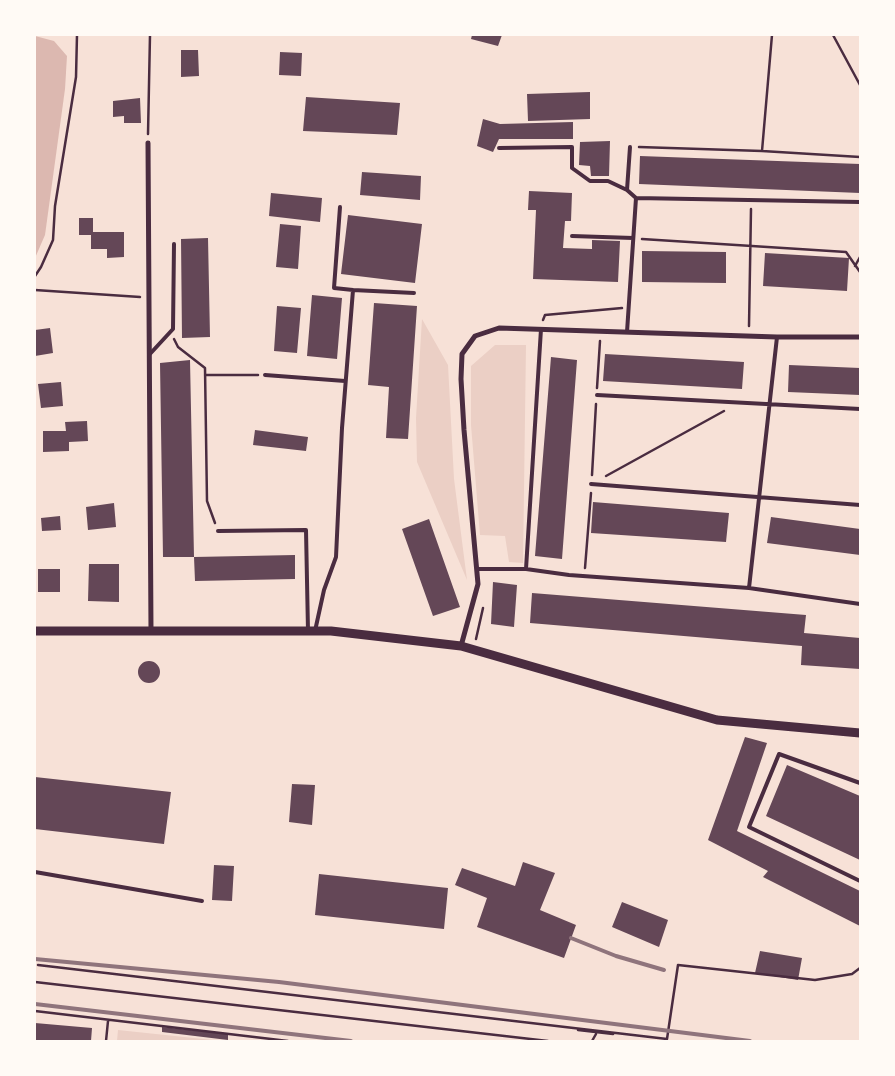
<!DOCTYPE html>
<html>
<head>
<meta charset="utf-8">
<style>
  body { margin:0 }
  #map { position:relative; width:895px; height:1076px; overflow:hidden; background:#f7e1d7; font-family:"IBM Plex Sans",sans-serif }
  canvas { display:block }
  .frame { position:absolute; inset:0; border:36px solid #fffaf5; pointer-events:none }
</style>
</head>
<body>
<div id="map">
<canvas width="895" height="1076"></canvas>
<div class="frame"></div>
</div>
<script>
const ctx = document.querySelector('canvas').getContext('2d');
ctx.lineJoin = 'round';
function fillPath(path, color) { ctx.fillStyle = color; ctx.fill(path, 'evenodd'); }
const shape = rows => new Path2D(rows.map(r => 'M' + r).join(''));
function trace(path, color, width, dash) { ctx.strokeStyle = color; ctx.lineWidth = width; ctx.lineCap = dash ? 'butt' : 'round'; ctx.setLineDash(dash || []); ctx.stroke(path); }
const green = shape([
  [422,319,448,365,454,479,467,580,417,462,416,418],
  [495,345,526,345,523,563,509,562,505,536,480,535,471,425,471,366],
  [118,1030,222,1041,117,1041]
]);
const water = shape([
  [35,36,54,41,67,56,65,89,45,235,35,258]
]);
const building = shape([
  [472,35,502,35,498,46,471,39],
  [181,50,198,50,199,76,181,77],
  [280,52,302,53,301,76,279,75],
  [590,92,590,119,528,121,527,94],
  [306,97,400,103,397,135,303,131],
  [140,98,141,123,124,123,124,116,113,117,113,101],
  [483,119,500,124,573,122,573,139,499,139,493,152,477,146],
  [610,141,609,176,591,176,590,166,579,165,580,142],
  [640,156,860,164,860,193,639,184],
  [362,172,421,176,420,200,360,195],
  [529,191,572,193,571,221,565,221,563,248,592,249,592,240,620,241,618,282,533,279,536,210,528,210],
  [271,193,322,198,320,222,269,216],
  [348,215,422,224,415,283,341,274],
  [79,218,93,218,93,232,124,232,124,257,107,258,107,249,91,249,91,235,79,235],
  [280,224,301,226,298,269,276,267],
  [208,238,210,337,182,338,181,239],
  [642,251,726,252,726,283,642,282],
  [765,253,849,258,847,291,763,286],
  [312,295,342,298,337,359,307,356],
  [374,303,417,306,408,439,386,438,389,387,368,385],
  [277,306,301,308,297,353,274,351],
  [50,328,53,353,35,356,35,330],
  [605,354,744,362,742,389,603,381],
  [551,357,577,360,562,559,535,556],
  [190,360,194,557,163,557,160,363],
  [789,365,860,368,860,395,788,392],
  [61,382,63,406,41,408,38,384],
  [87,421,88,441,69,442,69,451,43,452,43,431,66,431,65,422],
  [255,430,308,437,306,451,253,445],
  [593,502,729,513,726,542,591,533],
  [114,503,116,527,88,530,86,507],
  [60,516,61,530,42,531,41,518],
  [771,517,860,529,860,555,767,543],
  [429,519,460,607,433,616,402,529],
  [295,555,295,579,195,581,194,557],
  [89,564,119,564,119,602,88,601],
  [38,569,60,569,60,592,38,592],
  [493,582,517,585,514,627,491,624],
  [532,593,806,615,804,633,860,638,860,669,801,665,802,646,530,623],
  '138 672a11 11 0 1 1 22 0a11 11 0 1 1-22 0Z',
  [745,737,767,743,737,831,860,891,860,926,763,877,768,871,708,840],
  [787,765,860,796,860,860,766,816],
  [35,777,171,792,164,844,35,829],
  [292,784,315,785,312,825,289,822],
  [523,862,555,873,540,910,576,925,564,958,477,927,487,898,455,885,462,868,515,886],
  [214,865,234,866,232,901,212,900],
  [319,874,448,888,444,929,315,915],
  [622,902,668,920,659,947,612,927],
  [760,951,802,958,798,980,755,973],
  [35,1023,92,1028,91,1041,35,1041],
  [162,1027,228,1034,228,1040,162,1032]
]);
const path = shape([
  [833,35,860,85],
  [148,134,150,35],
  [639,147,762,151,772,35],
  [762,151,860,157],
  [642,239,846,252,860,272],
  [855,266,860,257],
  [35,276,41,267,53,240,55,206,76,77,77,35],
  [35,290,140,297],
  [543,320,545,315,622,308],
  [749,326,751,209],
  [174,339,178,347,205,368,207,501,215,523],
  [205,375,258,375],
  [597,388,600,341],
  [592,475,596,404],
  [606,476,724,411],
  [585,568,591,493],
  [476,639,483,608],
  [38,965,667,1039,678,965,815,980,852,974,860,968],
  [35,982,548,1041],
  [35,1011,288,1041],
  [578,1030,613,1034],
  [106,1041,108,1021],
  [592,1041,596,1034]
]);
const service = shape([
  [499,148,572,147,572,168,590,181,608,181,627,190],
  [636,198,860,202],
  [340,207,334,288,353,290],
  [572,236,633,238],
  [627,332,636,198,627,190,630,147],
  [149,355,173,329,174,244],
  [265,375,345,381],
  [597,395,860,409],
  [591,484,860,505],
  [218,531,306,530,308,631],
  [477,569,526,569,569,575,749,588,860,604],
  [526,569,541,329],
  [749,588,777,337],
  [315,631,324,590,336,557,342,428,353,290,414,293],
  [860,783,779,754,749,827,860,881],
  [35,872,202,901]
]);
const minor = shape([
  [148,143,151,630],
  [461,646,478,584,464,430,461,379,462,354,475,336,499,328,777,337,860,337]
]);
const tertiary = shape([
  [35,631,331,631,461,646,717,720,860,733]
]);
const rail = shape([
  [571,938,616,956,664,970],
  [35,959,279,982,750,1041],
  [35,1004,351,1041]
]);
fillPath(green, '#ebcfc5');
fillPath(water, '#dcb8b0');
fillPath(building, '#644757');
trace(path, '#4a2c40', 2.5);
trace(service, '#4a2c40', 4);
trace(minor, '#4a2c40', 5);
trace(tertiary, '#4a2c40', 9);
trace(rail, '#8f747c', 4);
</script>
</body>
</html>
